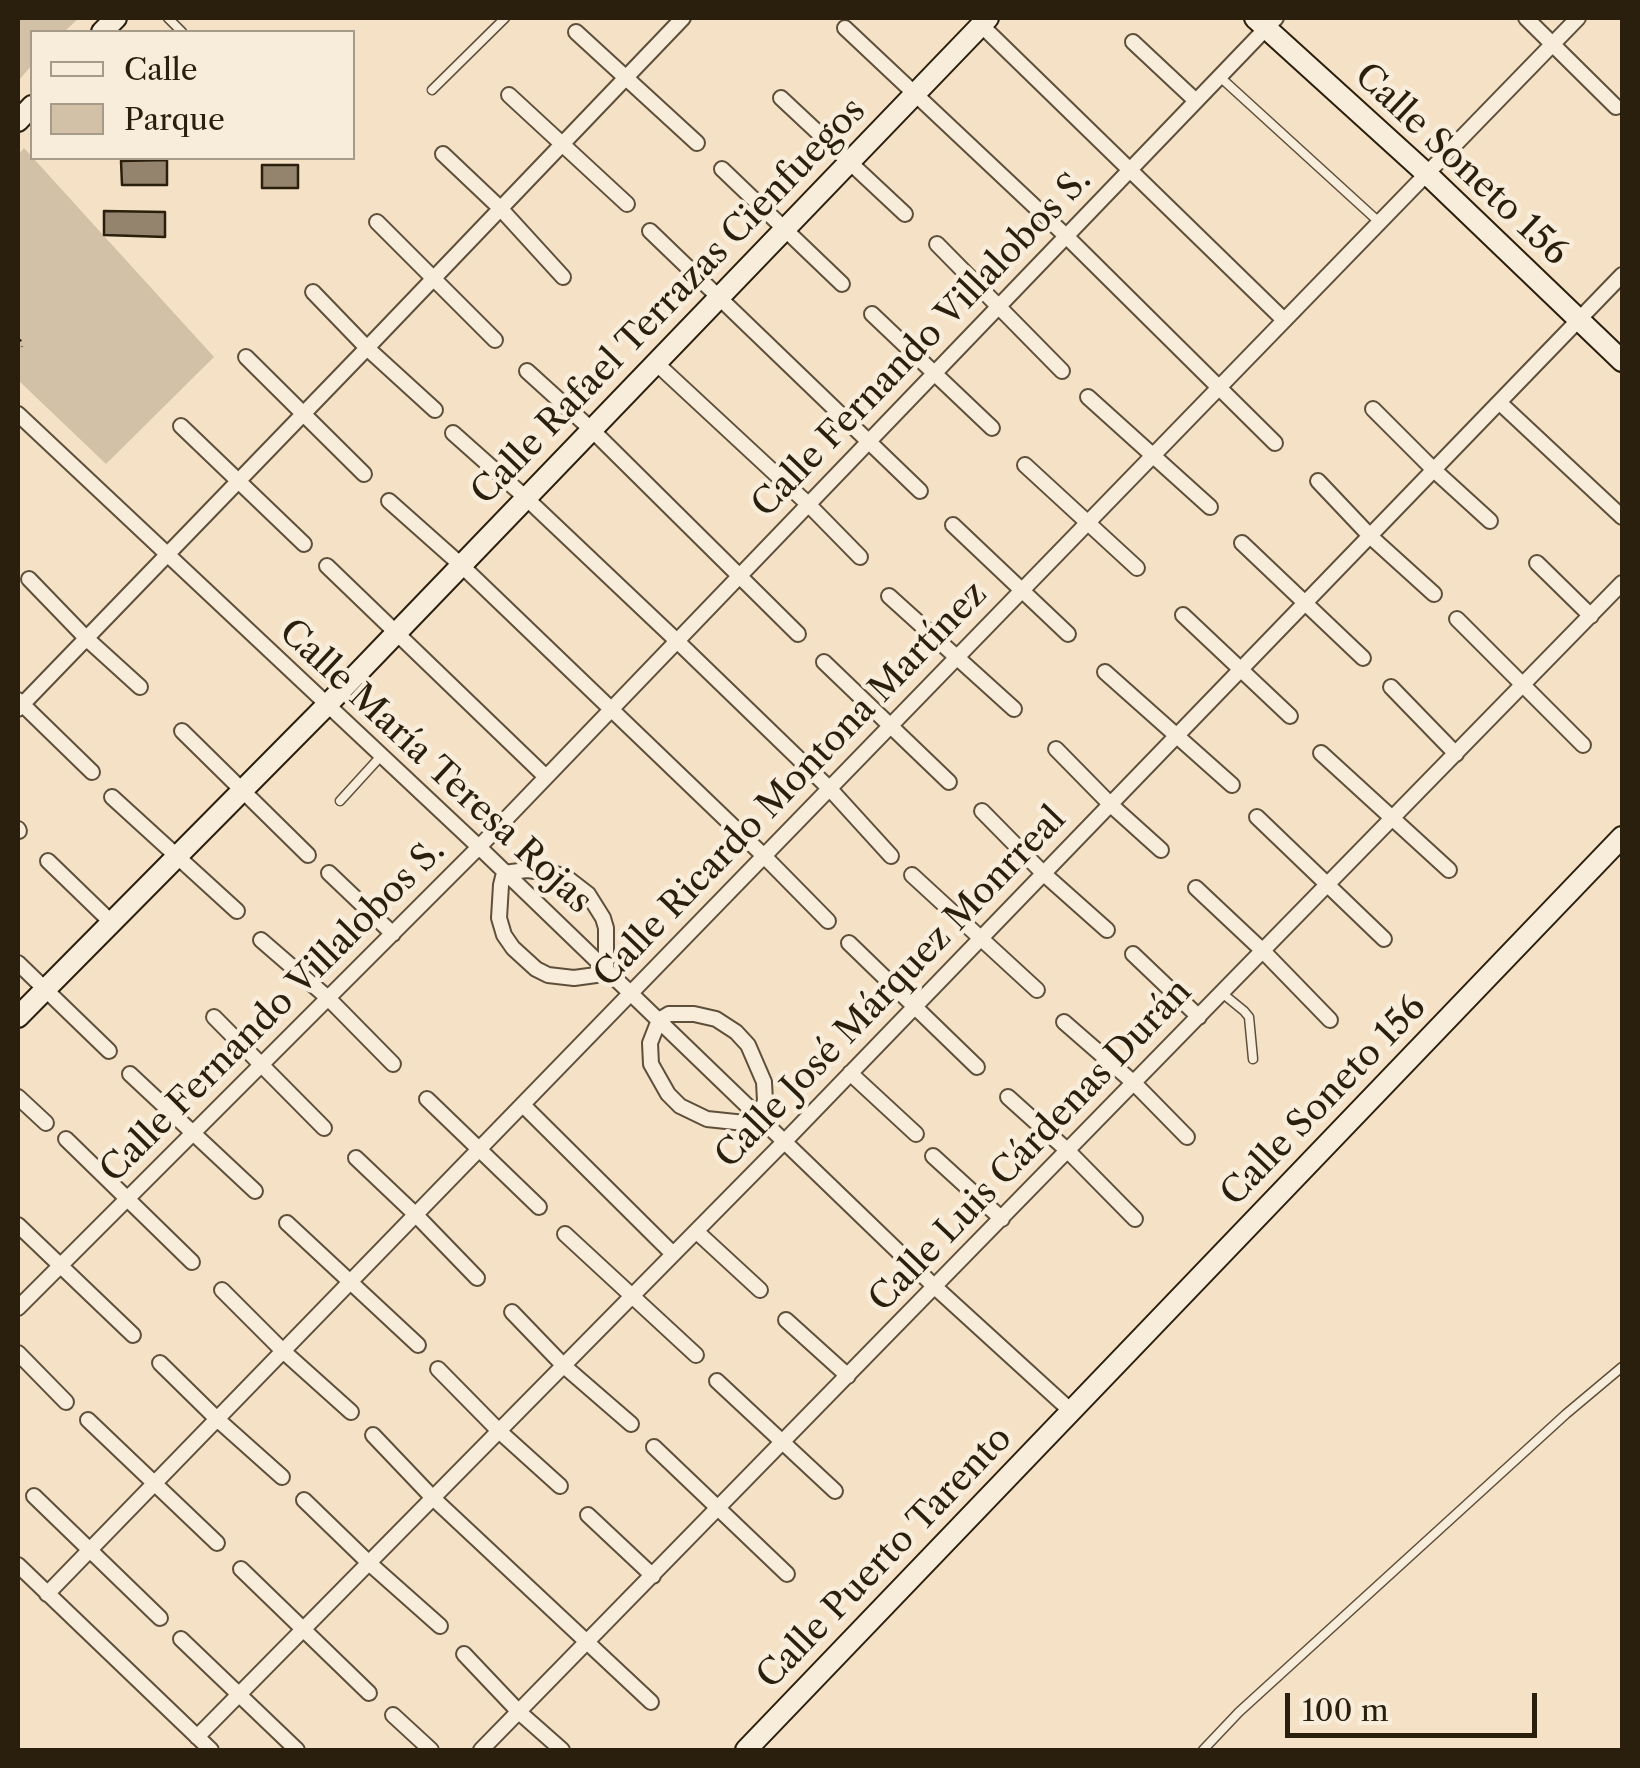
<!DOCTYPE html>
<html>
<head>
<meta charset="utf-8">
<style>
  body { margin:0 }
  #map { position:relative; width:1640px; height:1768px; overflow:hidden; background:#f5e2c6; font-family:"Libre Caslon Text",serif }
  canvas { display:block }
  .frame { position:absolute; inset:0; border:20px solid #2a1e0c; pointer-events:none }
  .legend { position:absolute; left:30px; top:30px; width:325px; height:130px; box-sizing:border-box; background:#f8ecda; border:2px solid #a69a88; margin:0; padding:12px 18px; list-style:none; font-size:30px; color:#2a1e0c }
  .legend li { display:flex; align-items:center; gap:20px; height:50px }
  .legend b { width:50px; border:2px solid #a69a88 }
  .scale { position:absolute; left:1285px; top:1693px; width:252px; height:45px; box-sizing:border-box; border:5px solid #2a1e0c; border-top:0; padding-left:12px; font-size:30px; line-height:35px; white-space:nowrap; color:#2a1e0c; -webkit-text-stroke:8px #f8ecda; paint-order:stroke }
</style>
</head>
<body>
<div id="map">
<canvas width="1640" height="1768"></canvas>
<div class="frame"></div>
<ul class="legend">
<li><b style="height:12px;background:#f8ecda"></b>Calle</li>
<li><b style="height:28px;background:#d2c1a6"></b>Parque</li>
</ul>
<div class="scale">100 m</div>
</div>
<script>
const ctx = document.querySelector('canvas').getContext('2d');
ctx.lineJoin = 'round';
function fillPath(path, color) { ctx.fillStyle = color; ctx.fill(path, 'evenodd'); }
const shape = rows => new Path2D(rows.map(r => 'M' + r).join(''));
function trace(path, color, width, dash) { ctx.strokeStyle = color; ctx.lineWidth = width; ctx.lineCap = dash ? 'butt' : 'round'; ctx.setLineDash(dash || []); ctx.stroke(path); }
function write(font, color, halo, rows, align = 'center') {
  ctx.font = font + ' "Libre Caslon Text",serif'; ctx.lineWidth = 9; ctx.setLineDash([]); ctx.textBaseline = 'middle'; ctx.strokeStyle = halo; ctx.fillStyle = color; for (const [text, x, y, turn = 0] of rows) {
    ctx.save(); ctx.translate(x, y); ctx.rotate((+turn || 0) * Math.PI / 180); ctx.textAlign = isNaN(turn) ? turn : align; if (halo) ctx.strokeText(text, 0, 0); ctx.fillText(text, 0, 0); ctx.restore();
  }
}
const green = shape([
  [18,18,79,18,64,32,32,32,32,65,18,81],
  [24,148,214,357,106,464,18,380,18,155]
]);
const building = shape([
  [167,160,167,185,122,185,121,161,167,160],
  [262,165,298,165,298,188,262,188,262,165],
  [104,211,165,212,165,237,104,235,104,211]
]);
const path = shape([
  [18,332,22,347]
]);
const lane = shape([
  [168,18,182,32],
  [1220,77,1379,222],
  [432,90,505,18],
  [340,801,381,756],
  [1222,993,1244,1011,1249,1017,1253,1059],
  [1203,1750,1239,1712,1566,1414,1622,1367]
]);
const street = shape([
  [1526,18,1616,107],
  [981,25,1284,320],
  [845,28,1066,236,1275,443],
  [576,32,697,143],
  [1133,42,1196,101],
  [509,95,627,204],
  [781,98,905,214],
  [443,154,500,208,563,277],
  [722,169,842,284],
  [377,222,495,340],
  [650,231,920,491],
  [937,244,1062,371],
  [313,292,367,348,435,410],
  [872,314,992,428],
  [246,357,364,474],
  [656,363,809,505,860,557],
  [527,371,592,430,798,634],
  [1088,397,1210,507],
  [1500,403,1622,517],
  [1373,409,1434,470,1490,521],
  [18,414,479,847,935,1287,1071,1411],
  [181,426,304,544],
  [453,433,526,498,677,641,830,789,891,856],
  [1025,465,1137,568],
  [1318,481,1371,537,1434,594],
  [389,501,461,565,764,856,828,921],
  [953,525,1068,634],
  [1242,543,1363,658],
  [1537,563,1591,616],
  [327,566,546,777],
  [29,579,86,638,140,687],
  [889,596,1014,709],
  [1183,615,1290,716],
  [1457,619,1583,745],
  [824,662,949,782],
  [1105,672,1232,785],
  [1391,687,1456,754],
  [18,700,92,772],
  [18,709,367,348,683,18],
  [182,731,308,855],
  [1056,749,1111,805,1161,850],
  [1321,753,1449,870],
  [112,797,237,911],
  [982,811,1044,874,1107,930],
  [1257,817,1384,939],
  [18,829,19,831],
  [48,861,111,922],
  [527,870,552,873,566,877,588,894,603,918,606,928,606,970,596,975,574,978,548,975,536,969,513,948,504,935,499,918,501,885,504,873,527,870],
  [329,873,393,934],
  [912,875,1037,990],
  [1196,888,1263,951,1330,1020],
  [261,940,328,998,393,1064],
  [849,943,977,1067],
  [1133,954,1199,1017],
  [18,963,109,1051],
  [669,1014,694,1014,716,1019,736,1032,748,1045,764,1082,765,1101,759,1117,745,1123,707,1119,680,1106,668,1094,651,1064,650,1043,659,1020,669,1014],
  [214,1017,324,1128],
  [1064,1022,1134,1083,1187,1137],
  [850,1073,916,1134],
  [130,1074,255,1191],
  [18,1097,46,1123],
  [1008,1097,1068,1151,1135,1219],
  [427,1099,539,1207],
  [523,1105,673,1254],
  [66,1139,192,1262],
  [933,1156,1002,1219],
  [356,1158,416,1215,477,1278],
  [287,1223,418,1345],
  [18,1225,133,1335],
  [696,1231,760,1290],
  [565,1234,696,1355],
  [222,1290,283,1351,351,1412],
  [18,1308,479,847,1276,18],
  [512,1312,564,1366,631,1424],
  [786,1320,848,1376],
  [18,1353,66,1402],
  [160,1363,217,1419,282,1477],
  [438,1369,499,1431,560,1486],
  [717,1381,835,1491],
  [88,1420,217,1543],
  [373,1435,433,1498,651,1702],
  [654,1447,787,1574],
  [34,1496,160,1618],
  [304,1500,369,1563,440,1626],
  [588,1515,653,1576],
  [18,1565,211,1750],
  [241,1569,369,1693],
  [47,1594,1578,18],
  [181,1639,297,1750],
  [464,1654,519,1712,562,1750],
  [393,1715,431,1750],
  [197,1737,784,1142,1622,275],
  [481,1750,1622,583]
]);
const secondary = shape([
  [1255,18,1428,175,1622,361],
  [102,32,116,18],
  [18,121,32,106],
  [18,1017,327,705,988,18],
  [746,1750,1622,837]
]);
const streetNames = [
  ["Calle Soneto 156",1461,165,43],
  ["Calle Rafael Terrazas Cienfuegos",669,302,-46],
  ["Calle Fernando Villalobos S.",922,343,-46],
  ["Calle María Teresa Rojas",435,767,43],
  ["Calle Ricardo Montona Martínez",791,785,-46],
  ["Calle José Márquez Monrreal",891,988,-46],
  ["Calle Fernando Villalobos S.",273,1011,-45],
  ["Calle Soneto 156",1324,1101,-46],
  ["Calle Luis Cárdenas Durán",1031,1146,-46],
  ["Calle Puerto Tarento",885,1558,-46]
];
fillPath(green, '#d2c1a6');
fillPath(building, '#94846d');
trace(building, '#2a1e0c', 2.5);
trace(lane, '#5d4f3a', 11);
trace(street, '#5d4f3a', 18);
trace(secondary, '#2a1e0c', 24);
trace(path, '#2a1e0c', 2.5, [2.5, 5]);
trace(lane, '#f8ecda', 8);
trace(street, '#f8ecda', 14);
trace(secondary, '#f8ecda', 20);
write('35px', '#2a1e0c', '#f8ecda', streetNames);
</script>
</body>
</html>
